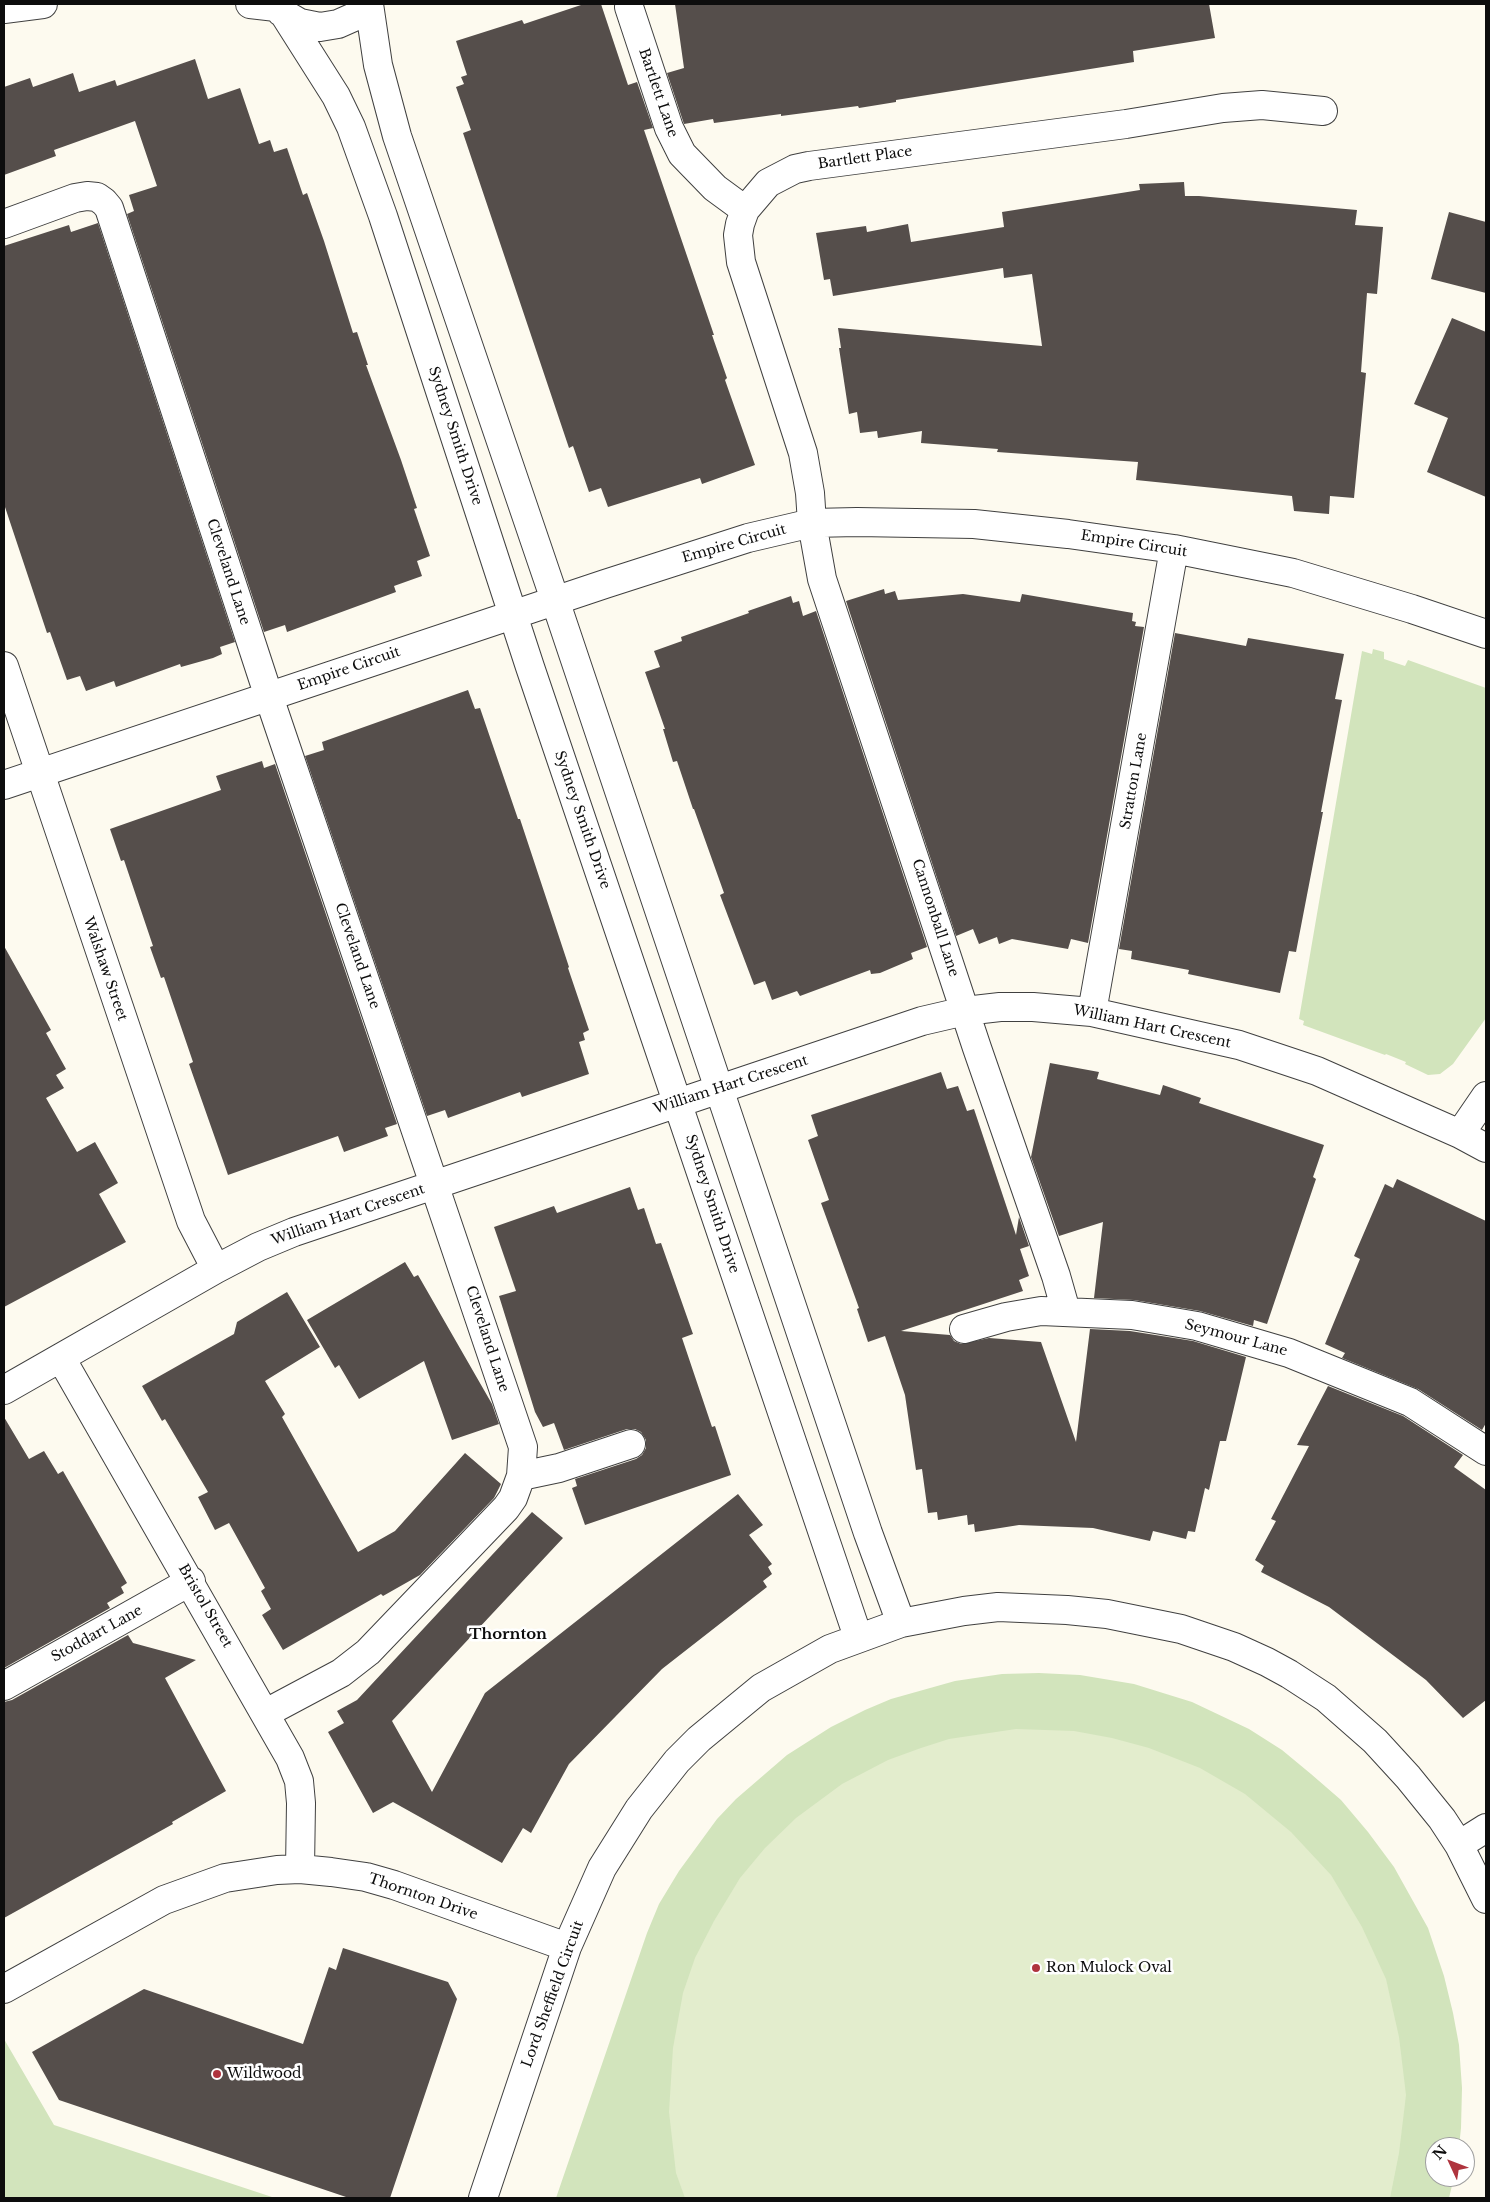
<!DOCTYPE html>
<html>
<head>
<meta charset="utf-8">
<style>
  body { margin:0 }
  #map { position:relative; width:1490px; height:2202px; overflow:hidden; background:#fdfaef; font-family:"Libre Baskerville",serif }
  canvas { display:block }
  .frame { position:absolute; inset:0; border:5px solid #0d0d0d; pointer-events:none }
  .north { position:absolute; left:1425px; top:2137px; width:50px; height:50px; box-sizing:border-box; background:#fff; border:1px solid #9e9e9e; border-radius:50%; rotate:313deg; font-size:14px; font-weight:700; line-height:20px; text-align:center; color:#0d0d0d }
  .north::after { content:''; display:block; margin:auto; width:18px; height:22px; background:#af343e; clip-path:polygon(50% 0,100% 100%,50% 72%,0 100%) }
</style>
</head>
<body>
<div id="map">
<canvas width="1490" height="2202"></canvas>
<div class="frame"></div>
<div class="north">N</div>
</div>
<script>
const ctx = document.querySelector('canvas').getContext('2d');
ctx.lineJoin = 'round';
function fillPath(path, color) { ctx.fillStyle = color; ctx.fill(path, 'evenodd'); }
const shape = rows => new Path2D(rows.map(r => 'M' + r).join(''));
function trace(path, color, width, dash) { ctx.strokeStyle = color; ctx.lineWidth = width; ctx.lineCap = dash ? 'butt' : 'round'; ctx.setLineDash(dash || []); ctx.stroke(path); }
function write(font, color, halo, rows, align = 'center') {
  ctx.font = font + ' "Libre Baskerville",serif'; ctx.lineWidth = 5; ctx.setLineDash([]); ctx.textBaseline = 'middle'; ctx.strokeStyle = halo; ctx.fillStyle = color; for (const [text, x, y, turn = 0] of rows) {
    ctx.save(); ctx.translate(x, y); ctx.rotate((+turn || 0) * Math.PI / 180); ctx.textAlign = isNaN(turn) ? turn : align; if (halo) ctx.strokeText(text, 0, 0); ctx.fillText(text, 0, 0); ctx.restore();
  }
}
const green = shape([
  [1373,649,1384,652,1384,659,1405,666,1408,660,1486,688,1486,1018,1453,1064,1440,1074,1428,1075,1405,1064,1406,1062,1386,1054,1385,1055,1303,1025,1304,1021,1299,1019,1362,651,1372,654],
  [1039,1673,1080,1675,1134,1684,1192,1702,1249,1729,1282,1750,1311,1774,1341,1800,1368,1832,1394,1867,1428,1928,1444,1976,1453,2013,1459,2045,1462,2088,1461,2128,1459,2147,1435,2147,1435,2177,1454,2177,1449,2198,556,2198,647,1933,659,1904,679,1871,717,1819,736,1799,787,1755,831,1727,865,1710,891,1699,955,1681,1002,1674],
  [4,2039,54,2125,275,2198,4,2198]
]);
const pitch = shape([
  [1016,1729,1074,1731,1112,1738,1149,1748,1200,1768,1245,1794,1291,1832,1331,1875,1362,1927,1386,1979,1399,2037,1406,2095,1399,2153,1390,2198,685,2198,676,2173,669,2112,673,2048,683,1993,695,1958,714,1921,740,1878,765,1848,796,1818,842,1784,888,1760,921,1748,949,1739]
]);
const building = shape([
  [584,4,601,4,628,85,637,82,653,128,644,130,714,335,712,335,727,378,725,380,755,465,702,484,700,478,608,507,601,488,589,492,573,446,569,448,463,133,471,130,456,87,464,84,461,77,467,75,456,41,522,20,524,24],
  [675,4,1209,4,1215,38,1133,51,1134,62,896,100,896,102,859,108,858,106,781,116,781,114,714,123,713,119,684,124,667,73,684,68],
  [195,59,208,99,240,88,259,144,270,140,274,152,287,148,303,195,307,193,324,241,353,333,357,332,368,365,366,365,401,460,417,508,414,509,430,556,417,561,422,576,394,586,396,592,287,632,285,625,264,632,127,214,134,211,129,195,157,186,135,121,54,150,56,156,4,175,4,87,30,78,33,87,73,73,79,92,115,80,117,86],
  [1184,182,1185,196,1199,196,1357,210,1355,225,1383,227,1377,294,1367,293,1361,372,1366,373,1354,498,1330,496,1329,514,1294,511,1292,496,1136,480,1138,462,997,452,998,449,921,443,922,431,878,438,877,431,860,433,857,412,849,414,839,348,841,348,838,328,1042,346,1032,274,1004,278,1003,268,833,296,830,279,824,280,816,233,866,226,867,232,908,224,911,242,1004,227,1002,212,1140,190,1139,184],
  [1449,212,1486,222,1486,293,1431,279],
  [98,223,235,642,220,647,222,654,213,658,181,667,180,664,116,687,114,681,86,691,80,676,67,680,50,632,47,633,4,504,4,246,69,225,71,232],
  [1452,318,1486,332,1486,497,1427,472,1448,418,1414,404],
  [884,589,885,594,895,591,898,600,963,594,1020,602,1022,594,1133,613,1132,621,1136,622,1135,626,1144,627,1088,943,1071,939,1068,949,1012,939,999,944,997,937,979,944,973,929,956,936,846,601],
  [791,596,793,603,799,601,803,616,816,611,927,947,911,953,913,959,880,973,871,974,870,970,800,996,797,991,772,1000,765,981,754,985,720,895,724,893,694,809,693,809,677,761,673,762,663,729,665,729,645,672,660,667,654,651,682,641,681,637,749,613,748,611],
  [1175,633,1246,646,1248,638,1344,654,1335,699,1342,700,1321,812,1323,812,1296,952,1289,951,1280,993,1188,974,1189,970,1131,959,1132,951,1119,949],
  [468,690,475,709,480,708,518,819,520,819,569,967,568,968,589,1030,583,1033,585,1040,579,1042,589,1074,522,1097,520,1092,448,1118,445,1110,427,1116,305,756,324,750,322,742],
  [262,761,264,768,275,764,397,1124,385,1128,388,1136,344,1152,338,1136,228,1175,189,1064,193,1062,164,977,161,978,150,947,153,946,124,860,121,861,110,829,221,790,216,776],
  [4,946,51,1030,46,1033,66,1069,56,1075,64,1088,46,1098,77,1152,95,1142,118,1183,99,1194,126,1242,4,1307],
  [1050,1063,1099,1072,1097,1079,1160,1095,1163,1085,1201,1098,1199,1103,1324,1145,1313,1177,1316,1179,1267,1324,1254,1320,1253,1326,1200,1311,1134,1300,1094,1298,1103,1222,1059,1236,1031,1157],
  [941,1072,947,1089,958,1086,967,1111,974,1109,1016,1235,1019,1217,1029,1246,1020,1249,1029,1276,1019,1280,1023,1291,901,1331,950,1335,954,1341,961,1344,989,1338,1041,1342,1076,1442,1090,1329,1130,1331,1193,1341,1246,1357,1226,1441,1220,1441,1209,1490,1205,1488,1195,1532,1188,1531,1186,1539,1153,1531,1150,1541,1093,1528,1019,1525,975,1532,974,1524,968,1525,967,1515,938,1520,937,1512,928,1513,922,1469,916,1470,905,1395,885,1336,868,1342,857,1309,859,1308,821,1203,829,1200,808,1140,818,1136,811,1115],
  [1397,1179,1486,1221,1486,1423,1482,1430,1418,1389,1342,1358,1345,1353,1325,1344,1360,1259,1354,1256,1385,1184,1393,1188],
  [630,1187,638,1210,644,1208,656,1244,661,1243,693,1334,682,1338,712,1427,715,1426,731,1475,585,1525,572,1488,577,1486,575,1479,636,1459,642,1455,646,1448,646,1440,641,1432,635,1429,627,1429,564,1450,554,1423,543,1427,535,1412,499,1296,516,1291,494,1227,554,1206,557,1213],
  [405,1262,414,1277,418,1275,492,1404,499,1424,452,1440,424,1361,359,1399,339,1365,335,1368,307,1320],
  [287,1292,320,1347,265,1381,285,1414,282,1417,358,1552,395,1531,465,1453,501,1484,494,1498,420,1575,383,1596,381,1594,283,1650,262,1615,271,1609,261,1591,265,1588,229,1523,215,1530,198,1497,208,1492,165,1419,162,1421,142,1386,234,1334,237,1322],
  [1328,1386,1403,1416,1463,1455,1454,1467,1486,1490,1486,1700,1463,1718,1426,1680,1329,1607,1261,1572,1264,1566,1255,1560,1276,1521,1271,1519,1309,1446,1297,1445],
  [4,1417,29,1459,44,1451,58,1474,63,1471,127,1583,121,1587,124,1593,107,1603,110,1608,4,1668],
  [738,1494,763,1525,749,1535,772,1564,768,1567,772,1574,763,1581,767,1587,662,1669,569,1764,531,1833,523,1828,502,1863,393,1802,373,1813,328,1732,344,1723,337,1711,357,1700,532,1512,563,1538,392,1721,432,1792,485,1693],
  [128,1635,133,1643,196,1660,165,1678,226,1791,172,1822,173,1824,4,1918,4,1702,12,1700],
  [343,1948,448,1982,457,1999,390,2198,349,2198,59,2100,32,2052,144,1989,303,2044,329,1967,336,1970]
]);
const minor = shape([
  [250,4,276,7],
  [369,4,378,65,397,136,555,600,868,1533,901,1623],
  [629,7,669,128,682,154,715,188,745,210],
  [4,9,43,4],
  [281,12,300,23,320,27,338,24,356,16,369,4],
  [284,14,336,96,351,127,383,216,530,667,858,1637],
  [4,224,75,198,87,196,97,197,104,202,109,208,269,697,523,1447,521,1476,513,1498,506,1508,368,1652,341,1673,266,1713],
  [4,666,191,1221,216,1269],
  [4,785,605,584,748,538,812,523,857,522,974,524,1068,534,1174,549,1293,573,1412,609,1486,634],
  [1092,1012,1174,549],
  [1460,1134,1486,1096],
  [1066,1311,1056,1276,977,1048,822,579,812,523,810,493,803,453,741,262,738,235,740,224,745,210,768,183,795,169,809,166,1126,124,1223,108,1262,105,1323,111],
  [964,1329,1006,1317,1041,1311,1132,1315,1197,1326,1289,1353,1410,1402,1486,1451],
  [61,1358,290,1758,299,1781,301,1803,300,1869],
  [4,1390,216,1269,258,1247,294,1232,922,1021,965,1011,1000,1007,1033,1007,1092,1012,1239,1045,1317,1071,1460,1134,1486,1148],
  [521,1476,559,1468,631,1444],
  [4,1686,191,1581],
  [1459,1845,1486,1828],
  [4,1989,164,1900,225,1878,277,1870,300,1869,331,1872,366,1877,394,1885,567,1947],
  [483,2198,567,1947,602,1868,639,1809,677,1761,699,1739,761,1688,830,1649,901,1623,964,1611,998,1607,1067,1610,1107,1614,1181,1629,1234,1647,1267,1662,1289,1674,1326,1698,1375,1741,1408,1777,1442,1819,1459,1845,1486,1899]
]);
const markers = [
  [1036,1968,5,"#af343e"],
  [217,2074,5,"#af343e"]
];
const streetNames = [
  ["Bartlett Lane",658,93,71],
  ["Bartlett Place",865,158,-8],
  ["Sydney Smith Drive",455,436,72],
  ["Empire Circuit",734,544,-16],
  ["Empire Circuit",1134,544,9],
  ["Cleveland Lane",228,572,72],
  ["Empire Circuit",349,669,-19],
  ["Stratton Lane",1134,781,-80],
  ["Sydney Smith Drive",582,820,71],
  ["Cannonball Lane",935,918,72],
  ["Cleveland Lane",357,956,71],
  ["Walshaw Street",105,969,71],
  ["William Hart Crescent",1152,1027,12],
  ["William Hart Crescent",731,1085,-18],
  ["Sydney Smith Drive",712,1204,72],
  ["William Hart Crescent",348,1215,-19],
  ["Seymour Lane",1236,1338,15],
  ["Cleveland Lane",487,1339,72],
  ["Bristol Street",205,1606,60],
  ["Stoddart Lane",97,1634,-29],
  ["Thornton Drive",423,1897,19],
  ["Lord Sheffield Circuit",553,1994,-70]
];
const poiNames = [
  ["Ron Mulock Oval",1046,1968],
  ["Wildwood",227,2074]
];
const neighbourhoodNames = [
  ["Thornton",508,1635]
];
fillPath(green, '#d2e4bc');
fillPath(pitch, '#e3edcd');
fillPath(building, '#554e4b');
trace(minor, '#404040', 30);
trace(minor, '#fff', 28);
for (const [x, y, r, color] of markers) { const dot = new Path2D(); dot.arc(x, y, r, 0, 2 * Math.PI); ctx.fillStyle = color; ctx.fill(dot); trace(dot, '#fff', 2); }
write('14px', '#0d0d0d', '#fff', streetNames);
write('14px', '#0d0d0d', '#fff', poiNames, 'left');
write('bold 15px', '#0d0d0d', '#fff', neighbourhoodNames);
</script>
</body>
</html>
